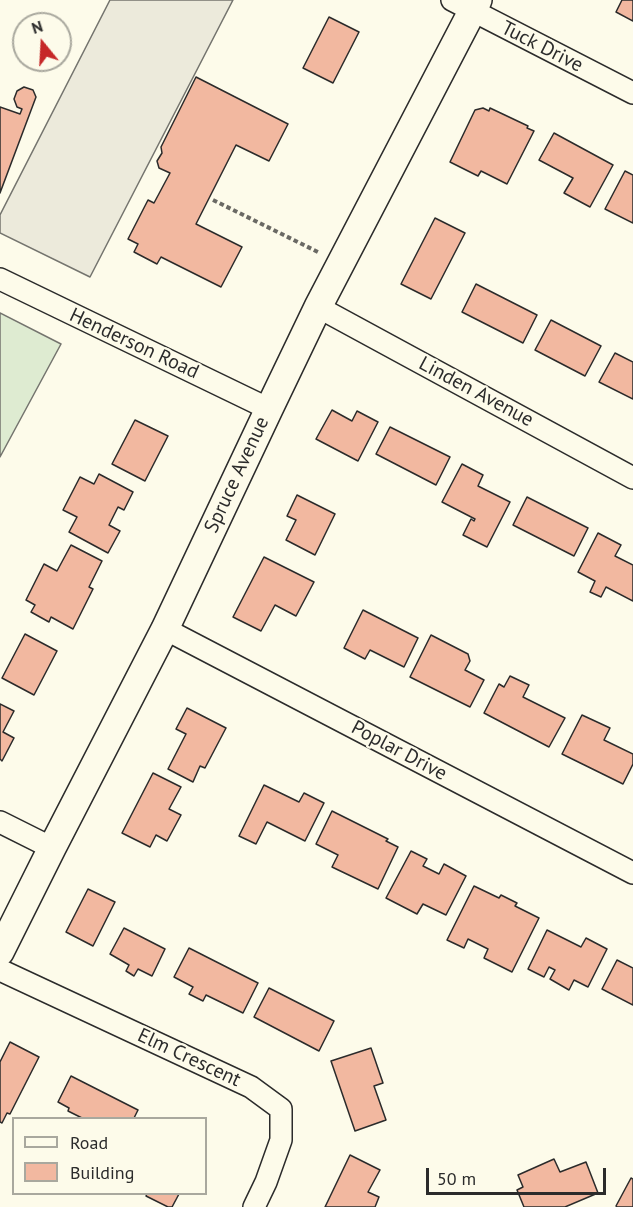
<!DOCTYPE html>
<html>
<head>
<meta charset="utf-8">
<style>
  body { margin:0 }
  #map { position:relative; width:633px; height:1207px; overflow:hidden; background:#fdfbea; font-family:"PT Sans",sans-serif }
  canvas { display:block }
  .legend { position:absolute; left:12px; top:1117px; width:195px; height:78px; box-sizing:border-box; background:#fdfbea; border:2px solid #a9a89e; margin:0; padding:8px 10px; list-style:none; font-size:18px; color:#2b2b2b }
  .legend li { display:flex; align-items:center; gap:12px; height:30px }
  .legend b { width:30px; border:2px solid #a9a89e }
  .north { position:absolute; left:12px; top:12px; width:60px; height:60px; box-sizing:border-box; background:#fdfbea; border:2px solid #a9a89e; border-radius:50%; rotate:342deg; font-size:16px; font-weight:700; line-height:24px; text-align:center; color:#2b2b2b }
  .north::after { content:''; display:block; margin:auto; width:21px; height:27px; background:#c62828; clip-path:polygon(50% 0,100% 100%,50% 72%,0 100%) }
  .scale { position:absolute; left:426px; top:1168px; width:180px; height:27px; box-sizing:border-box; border:3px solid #2b2b2b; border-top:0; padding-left:8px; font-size:18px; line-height:21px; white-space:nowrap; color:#2b2b2b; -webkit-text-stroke:4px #fdfbea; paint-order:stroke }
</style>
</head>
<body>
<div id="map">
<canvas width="633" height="1207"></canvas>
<ul class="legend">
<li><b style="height:8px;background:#fdfbea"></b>Road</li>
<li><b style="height:16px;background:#f2b8a0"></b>Building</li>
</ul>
<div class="north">N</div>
<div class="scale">50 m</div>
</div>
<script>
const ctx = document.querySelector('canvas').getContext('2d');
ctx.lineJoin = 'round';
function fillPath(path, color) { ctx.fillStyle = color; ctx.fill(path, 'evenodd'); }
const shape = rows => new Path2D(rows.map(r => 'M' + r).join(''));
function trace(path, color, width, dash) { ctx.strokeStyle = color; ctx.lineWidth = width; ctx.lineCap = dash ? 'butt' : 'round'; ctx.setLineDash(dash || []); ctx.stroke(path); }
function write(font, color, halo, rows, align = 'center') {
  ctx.font = font + ' "PT Sans",sans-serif'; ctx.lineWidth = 4.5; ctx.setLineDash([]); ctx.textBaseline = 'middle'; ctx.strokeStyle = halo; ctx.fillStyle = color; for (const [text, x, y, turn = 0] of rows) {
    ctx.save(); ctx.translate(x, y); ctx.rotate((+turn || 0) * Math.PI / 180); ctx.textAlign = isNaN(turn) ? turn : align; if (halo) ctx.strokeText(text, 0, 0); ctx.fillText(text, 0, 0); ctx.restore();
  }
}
const green = shape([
  [0,313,61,344,0,457,0,313]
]);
const parking = shape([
  [110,0,233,0,90,277,0,233,0,215,110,0]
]);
const building = shape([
  [622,0,633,0,633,21,616,12,622,0],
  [329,17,359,32,333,83,303,68,329,17],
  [196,77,288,124,269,161,236,145,196,224,242,247,221,287,161,257,157,264,134,252,138,244,128,239,148,200,154,203,170,173,159,168,157,161,162,153,161,147,196,77],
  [24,87,33,90,36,97,0,193,0,107,20,114,22,109,17,107,14,99,17,91,24,87],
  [483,108,489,111,490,108,528,126,527,128,534,131,507,184,481,171,478,176,450,162,475,110,483,108],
  [554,133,613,165,590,207,564,193,573,178,539,160,554,133],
  [625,171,633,175,633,223,605,209,625,171],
  [435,218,465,233,431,299,401,284,435,218],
  [476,284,537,315,523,343,462,312,476,284],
  [551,320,601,346,585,376,535,350,551,320],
  [615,353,633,362,633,399,599,382,615,353],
  [332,410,352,421,357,411,378,422,358,461,316,439,332,410],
  [135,420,168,436,145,481,112,464,135,420],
  [390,427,450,457,436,485,376,454,390,427],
  [462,464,483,475,478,486,510,502,487,547,463,535,471,519,474,521,475,519,442,502,462,464],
  [99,474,133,492,124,510,118,507,109,525,120,531,108,553,69,532,77,517,63,510,80,477,94,484,99,474],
  [297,495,335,514,315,555,286,540,296,520,287,516,297,495],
  [527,497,588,528,574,556,513,525,527,497],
  [598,533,621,545,615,556,633,565,633,601,606,587,601,597,590,592,595,581,578,572,598,533],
  [71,545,102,561,89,587,93,589,73,629,51,617,49,622,31,612,35,605,26,600,44,564,57,571,71,545],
  [264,557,314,582,296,616,275,605,261,631,233,617,264,557],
  [363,610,418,638,404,667,370,650,365,659,344,648,363,610],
  [25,634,57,651,34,695,2,678,25,634],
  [431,635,468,654,470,661,465,670,484,680,470,707,410,677,431,635],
  [510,676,529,685,523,697,565,718,549,747,484,713,499,684,504,687,510,676],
  [0,704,14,711,3,732,14,738,2,761,0,759,0,704],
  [187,708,226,728,205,768,200,766,193,782,168,769,186,734,176,729,187,708],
  [582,715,610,728,604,740,633,754,633,764,623,784,562,754,582,715],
  [153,773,181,787,169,809,181,815,167,841,156,835,150,847,122,833,153,773],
  [264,785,299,802,304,793,324,803,305,841,267,822,256,844,239,836,264,785],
  [332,811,388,839,386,841,398,847,378,889,332,867,338,855,316,844,332,811],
  [411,851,427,859,423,866,439,874,444,864,466,876,446,915,423,904,417,914,386,898,411,851],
  [474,886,499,898,501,895,517,903,515,906,539,918,512,972,484,958,488,949,468,939,464,948,447,940,474,886],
  [88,889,115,902,93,946,66,932,88,889],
  [124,928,165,949,152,976,138,969,134,976,126,971,129,965,110,954,124,928],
  [547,930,581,947,586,938,607,949,588,987,574,980,569,990,550,979,555,970,549,967,544,977,528,969,547,930],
  [189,948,258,983,243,1013,206,995,203,1001,189,994,193,987,174,977,189,948],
  [617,960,633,968,633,1005,602,989,617,960],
  [269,988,334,1021,319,1051,254,1017,269,988],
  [10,1042,39,1057,10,1114,7,1113,2,1123,0,1122,0,1062,10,1042],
  [371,1048,383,1083,374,1086,386,1120,355,1131,331,1061,371,1048],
  [71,1076,138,1110,134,1118,82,1118,68,1111,69,1108,58,1102,71,1076],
  [350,1155,380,1170,368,1192,379,1197,375,1207,325,1207,350,1155],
  [554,1159,560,1172,586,1162,598,1193,565,1207,524,1207,517,1190,523,1187,518,1175,554,1159],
  [631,1178,633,1179,633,1207,617,1207,616,1206,631,1178],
  [147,1194,179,1194,172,1207,168,1207,146,1196,147,1194]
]);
const path = shape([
  [213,200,318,252]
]);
const minor = shape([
  [452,0,633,93],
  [0,279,269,409],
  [318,307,633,478],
  [165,629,633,873],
  [0,822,52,848],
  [0,970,251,1087,281,1109,281,1140,266,1182,254,1207]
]);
const tertiary = shape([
  [0,952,52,848,165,629,269,409,318,307,478,0]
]);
const streetNames = [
  ["Tuck Drive",542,47,27],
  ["Henderson Road",134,344,25],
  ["Linden Avenue",476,392,28],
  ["Spruce Avenue",237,475,-65],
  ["Poplar Drive",399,751,28],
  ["Elm Crescent",189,1058,25]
];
fillPath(green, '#deebd1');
trace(green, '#74746e', 1.5);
fillPath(parking, '#eceadb');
trace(parking, '#74746e', 1.5);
fillPath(building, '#f2b8a0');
trace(building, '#2b2b2b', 1.5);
trace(minor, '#2b2b2b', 24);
trace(tertiary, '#2b2b2b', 30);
trace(path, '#6a6964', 4, [4.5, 3]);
trace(minor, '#fdfbea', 21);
trace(tertiary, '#fdfbea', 27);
write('20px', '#2b2b2b', '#fdfbea', streetNames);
</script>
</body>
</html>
